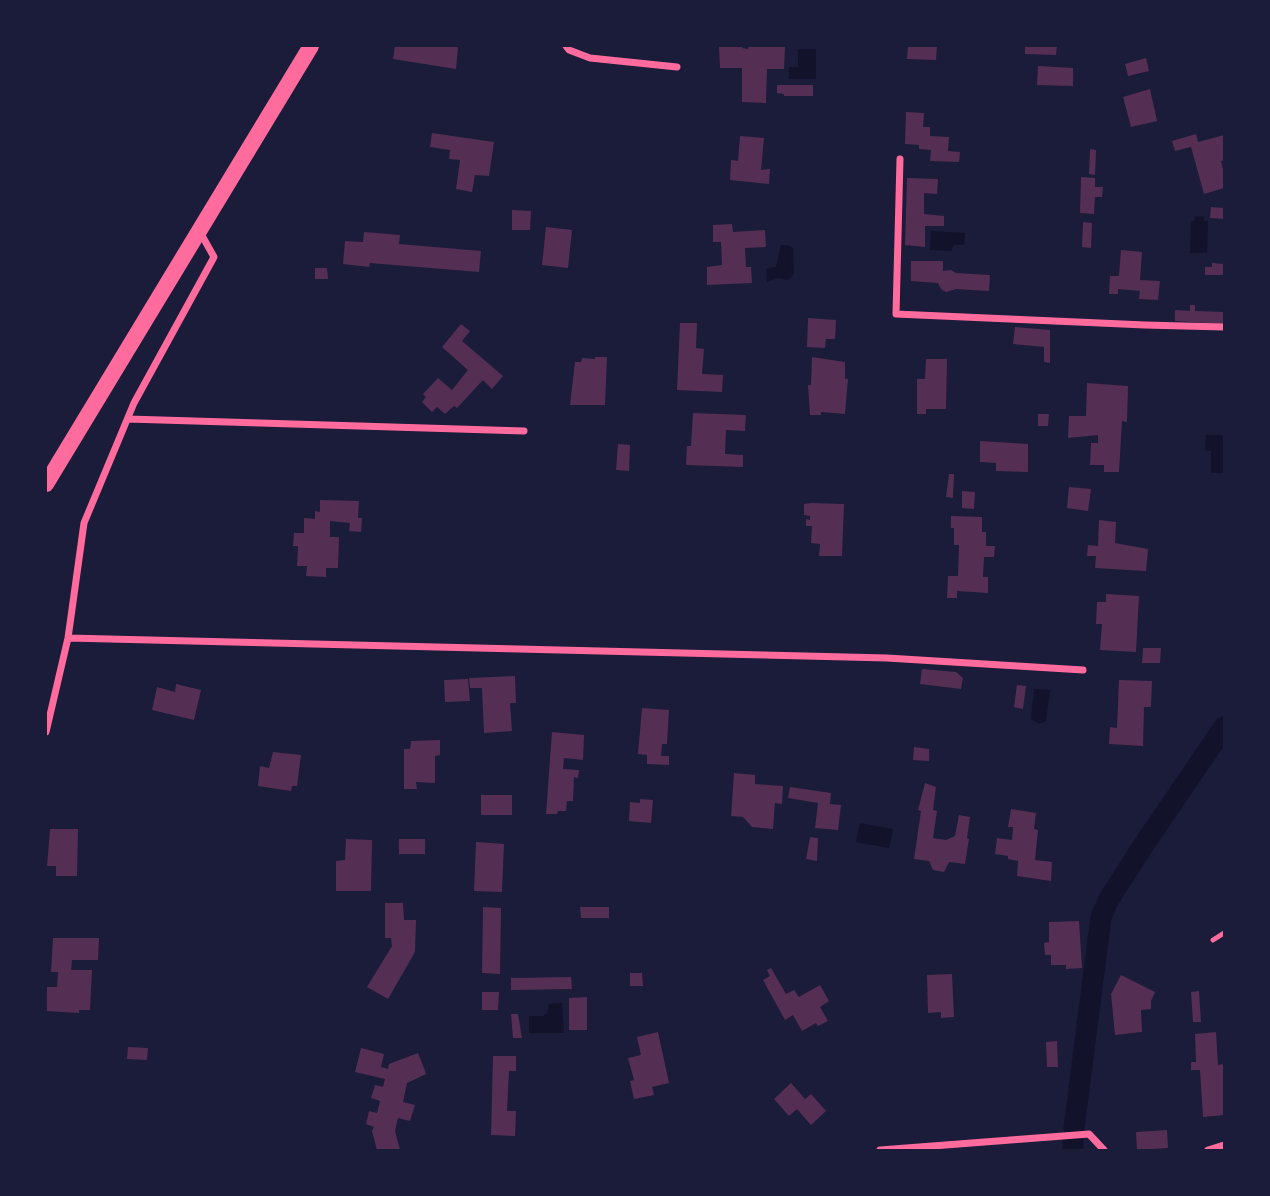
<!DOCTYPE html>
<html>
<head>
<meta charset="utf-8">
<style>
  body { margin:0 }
  #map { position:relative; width:1270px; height:1196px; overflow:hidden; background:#1b1b3a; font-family:"Sofia Sans Condensed",sans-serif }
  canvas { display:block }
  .frame { position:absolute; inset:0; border:47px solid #1b1b3a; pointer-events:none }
</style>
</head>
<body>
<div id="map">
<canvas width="1270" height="1196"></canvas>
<div class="frame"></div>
</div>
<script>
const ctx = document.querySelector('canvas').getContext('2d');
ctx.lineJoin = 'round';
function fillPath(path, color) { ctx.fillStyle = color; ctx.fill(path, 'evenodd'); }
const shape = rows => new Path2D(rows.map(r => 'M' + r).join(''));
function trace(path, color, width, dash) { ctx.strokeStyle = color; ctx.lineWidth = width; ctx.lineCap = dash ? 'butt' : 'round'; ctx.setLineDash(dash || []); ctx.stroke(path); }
const water = shape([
  [798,49,816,49,816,79,789,79,789,67,798,67],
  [1195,216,1204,217,1204,221,1208,221,1207,253,1190,253,1191,221,1194,221],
  [931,231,965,233,964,245,954,245,951,251,930,250],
  [781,245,787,245,793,248,794,274,788,280,778,278,767,282,766,269,776,267],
  [1206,435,1224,435,1224,473,1211,473,1211,451,1205,450],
  [1034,689,1050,690,1046,721,1039,724,1031,719],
  [860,823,893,829,889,848,856,842],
  [562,1003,564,1033,529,1033,529,1016,543,1016,547,1013,549,1004]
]);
const canal = shape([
  [1074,1128,1101,917,1109,899,1143,846,1224,727],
  [1073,1150,1073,1139]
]);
const building = shape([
  [395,46,458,46,456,69,393,59],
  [719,46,742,46,742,48,748,49,749,46,785,46,784,69,767,69,766,103,742,102,742,68,720,68],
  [908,46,937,46,936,60,907,59],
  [1025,46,1057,46,1056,55,1025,54],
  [1146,58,1149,71,1128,76,1125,64],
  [1038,66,1073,68,1073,86,1037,85],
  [777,85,813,85,813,96,784,96,784,94,777,93],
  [1150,89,1157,121,1131,127,1123,97],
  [906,112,924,113,923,127,930,127,930,136,949,137,948,151,960,152,959,162,930,161,931,150,919,149,919,145,905,144],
  [432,133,494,142,489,176,475,175,472,192,456,189,460,160,449,159,450,150,430,147],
  [1196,134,1198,142,1224,135,1224,160,1221,161,1224,173,1224,188,1204,194,1191,147,1175,151,1172,141],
  [740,136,764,138,761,170,770,169,769,184,730,180,731,160,738,161],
  [1090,149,1096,150,1095,175,1089,174],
  [1081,177,1095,178,1095,187,1103,187,1102,197,1095,197,1094,214,1080,213],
  [907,178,938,179,937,194,924,193,924,214,944,216,944,226,925,226,925,247,905,245],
  [1211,207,1224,208,1224,219,1210,218],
  [512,210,531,211,530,230,512,230],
  [1083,222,1092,223,1091,248,1082,247],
  [732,224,733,232,765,230,766,247,745,248,746,267,751,267,752,283,707,285,707,267,722,265,721,242,713,242,713,225],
  [546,227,572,230,568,268,542,265],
  [364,232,400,235,399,244,481,251,479,272,370,263,369,267,343,264,345,241,363,242],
  [1121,250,1142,252,1140,280,1160,281,1158,300,1139,299,1140,291,1118,289,1118,294,1109,294,1110,276,1119,276],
  [911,261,943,261,943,271,951,270,956,273,990,275,989,291,956,289,946,292,941,289,938,283,911,281],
  [1212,263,1224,264,1224,275,1205,275,1205,267,1212,267],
  [315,268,327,268,328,279,315,279],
  [1190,305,1195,305,1195,311,1224,312,1224,324,1175,321,1175,310,1190,311],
  [808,318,836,320,835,339,826,339,825,348,807,347],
  [680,323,697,323,696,348,704,349,702,374,723,375,722,392,677,390],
  [461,324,470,331,462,341,503,376,492,389,483,380,457,408,454,406,445,414,437,407,432,412,422,402,426,397,423,394,438,378,452,390,468,370,442,347],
  [1015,327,1050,330,1050,363,1044,362,1044,347,1013,344],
  [595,357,607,357,605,405,570,405,575,362,581,362,582,358,595,359],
  [812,357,845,362,845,379,848,379,845,414,821,412,821,415,810,415,808,385,811,385],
  [926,359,947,359,946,409,926,409,926,414,917,414,917,379,925,379],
  [1087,383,1128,386,1127,422,1122,421,1119,472,1104,472,1104,465,1090,465,1091,443,1098,443,1098,435,1068,438,1069,416,1086,416],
  [693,413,746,415,745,431,726,430,725,454,743,455,743,467,686,465,687,446,691,446],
  [1038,414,1049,414,1048,426,1038,426],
  [980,441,1028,444,1028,472,996,471,996,463,980,462],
  [618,444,630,445,629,471,616,470],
  [949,474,954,474,953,498,946,497],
  [1069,487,1091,489,1088,511,1067,508],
  [962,491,975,492,974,509,962,508],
  [320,500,359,501,358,518,362,518,361,532,349,531,350,523,330,521,330,537,339,537,338,568,326,568,326,577,306,576,307,566,297,566,298,546,293,546,294,533,304,533,304,518,315,519,315,511,320,512],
  [811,503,844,504,842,556,819,556,820,544,811,543,812,526,806,526,806,519,810,520,810,516,804,515,804,504],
  [951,516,982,517,982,532,986,532,986,546,995,546,994,557,984,557,983,577,988,577,988,593,957,591,957,598,947,598,948,576,958,576,959,545,954,545,954,528,951,528],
  [1099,520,1116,522,1115,543,1148,549,1146,571,1095,568,1096,556,1087,556,1088,545,1098,546],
  [1106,594,1139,596,1136,652,1100,650,1102,624,1096,624,1097,602,1106,602],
  [1143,648,1161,648,1160,663,1142,663],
  [922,669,956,672,963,678,961,689,920,684],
  [515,676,516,703,510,703,512,731,484,733,482,688,470,688,469,678],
  [468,679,470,701,445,702,444,680],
  [1119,680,1152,681,1151,707,1144,707,1143,746,1109,744,1110,727,1117,728],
  [176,684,201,690,194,720,152,710,157,687,175,692],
  [1017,685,1026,686,1023,709,1014,707],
  [642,708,669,710,667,744,662,744,661,756,669,756,669,765,647,764,647,755,638,754],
  [552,732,584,735,583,760,564,758,563,769,579,770,578,778,574,777,573,801,567,801,566,811,558,811,557,814,546,814],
  [440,740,440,755,435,756,435,783,416,782,417,789,404,789,404,749,410,749,411,741],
  [914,747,929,749,929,761,913,760],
  [273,752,301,755,297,786,292,786,291,791,258,786,260,766,269,768],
  [734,773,755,775,755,784,783,786,782,804,775,803,773,829,752,827,743,817,731,816],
  [925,783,936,787,933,810,937,811,933,838,946,840,955,836,959,815,970,817,967,838,969,839,965,864,949,862,944,872,933,870,929,861,914,859,921,811,918,810],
  [790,787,831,793,830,804,841,805,838,830,815,828,818,803,788,798],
  [481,795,512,795,512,815,481,815],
  [640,799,653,800,651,823,629,821,630,802,640,803],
  [1011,809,1036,813,1034,829,1038,830,1035,860,1052,862,1051,881,1017,876,1018,861,1008,859,1008,856,995,854,997,838,1012,840,1013,827,1008,827],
  [50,829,78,829,77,876,56,876,56,866,47,866],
  [810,837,818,838,817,861,806,859],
  [346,839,372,840,371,891,336,891,336,861,345,860],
  [399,839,425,839,425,854,399,854],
  [476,842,504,844,502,892,474,891],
  [385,903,403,903,404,920,416,920,415,952,388,999,367,987,392,946,391,938,385,938],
  [483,907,501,908,500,974,482,973],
  [580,907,609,907,609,918,581,918],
  [1079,921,1082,968,1066,969,1066,965,1051,965,1051,955,1045,955,1044,943,1049,942,1049,922],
  [53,938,99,938,98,960,72,960,71,970,92,970,90,1010,79,1010,79,1013,46,1011,46,987,57,987,58,972,51,972],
  [771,968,786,994,794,990,799,997,820,985,829,1001,820,1007,828,1021,818,1026,816,1023,802,1031,793,1015,785,1020,763,980,770,976,767,970],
  [630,973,642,973,643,986,630,986],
  [952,974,954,1017,941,1018,941,1012,928,1013,927,975],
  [1121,975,1155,992,1151,1001,1151,1009,1141,1010,1142,1032,1115,1035,1111,994],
  [571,977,572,989,511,990,511,978],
  [1199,991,1201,1022,1193,1022,1191,992],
  [482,992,499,992,498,1010,482,1010],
  [587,997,587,1030,569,1030,569,998],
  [511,1014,518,1014,522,1038,513,1038],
  [658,1032,669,1083,652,1087,654,1095,634,1099,630,1081,634,1080,628,1058,641,1055,637,1037],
  [1216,1032,1218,1065,1224,1064,1224,1115,1203,1117,1200,1070,1191,1070,1191,1062,1196,1062,1195,1034],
  [1057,1041,1058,1067,1047,1067,1046,1042],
  [128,1047,148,1048,147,1060,127,1059],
  [361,1048,384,1054,381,1067,388,1069,389,1064,418,1053,424,1068,426,1074,407,1083,403,1102,415,1105,410,1121,398,1118,395,1131,400,1150,377,1150,372,1131,374,1127,366,1124,369,1111,377,1113,380,1101,371,1098,375,1085,383,1087,385,1079,355,1072],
  [493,1056,516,1056,516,1071,509,1071,507,1111,516,1111,515,1136,491,1135],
  [791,1083,805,1099,811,1094,826,1111,811,1125,797,1109,789,1116,774,1099],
  [1167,1130,1168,1148,1137,1150,1136,1132]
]);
const service = shape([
  [1213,940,1224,933]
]);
const minor = shape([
  [566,46,569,50,590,58,677,67],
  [900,159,896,314,1145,325,1224,327],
  [128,419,524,431],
  [68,638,887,658,1083,670],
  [46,732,68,638,84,523,134,403,214,257,200,232],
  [880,1150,1089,1134,1104,1150],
  [1208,1150,1224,1145]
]);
const primary = shape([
  [46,484,311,46]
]);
fillPath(water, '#12122b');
trace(canal, '#12122b', 21);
fillPath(building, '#542f53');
trace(service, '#ff6b9d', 5);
trace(minor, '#ff6b9d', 7);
trace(primary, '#ff6b9d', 16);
</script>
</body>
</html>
